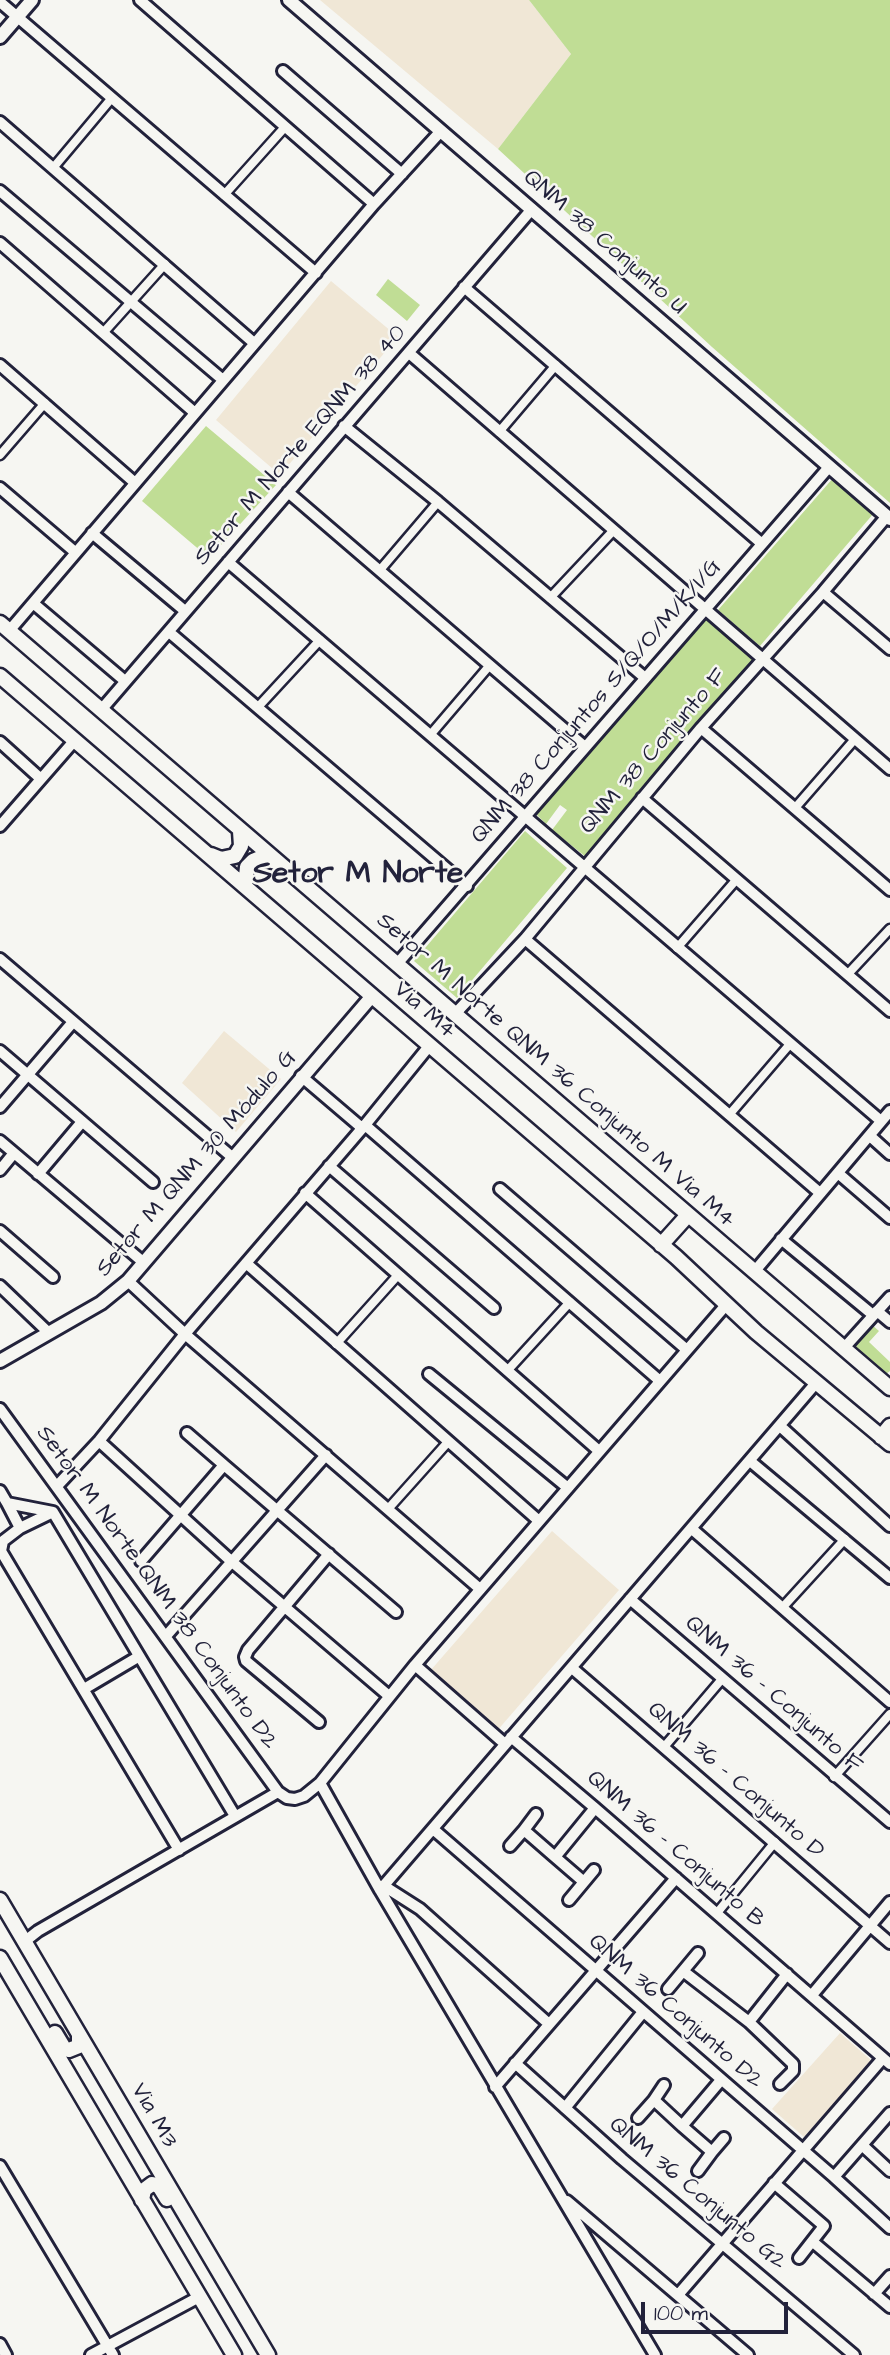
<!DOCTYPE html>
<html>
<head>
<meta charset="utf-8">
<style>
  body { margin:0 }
  #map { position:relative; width:890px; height:2355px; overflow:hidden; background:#f6f6f2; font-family:"Architects Daughter",sans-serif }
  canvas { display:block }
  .scale { position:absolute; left:641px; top:2302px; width:147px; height:32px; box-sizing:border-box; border:4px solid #22223b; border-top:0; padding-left:9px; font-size:21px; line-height:24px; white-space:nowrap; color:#22223b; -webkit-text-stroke:5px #f6f6f2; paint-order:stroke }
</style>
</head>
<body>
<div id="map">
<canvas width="890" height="2355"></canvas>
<div class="scale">100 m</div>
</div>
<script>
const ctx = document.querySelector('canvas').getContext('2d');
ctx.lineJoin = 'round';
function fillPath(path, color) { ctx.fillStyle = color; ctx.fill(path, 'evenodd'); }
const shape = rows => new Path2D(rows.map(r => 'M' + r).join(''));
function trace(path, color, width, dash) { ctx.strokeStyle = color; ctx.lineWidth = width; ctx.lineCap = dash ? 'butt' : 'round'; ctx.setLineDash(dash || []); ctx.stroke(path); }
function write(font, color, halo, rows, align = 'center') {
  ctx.font = font + ' "Architects Daughter",sans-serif'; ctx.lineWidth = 5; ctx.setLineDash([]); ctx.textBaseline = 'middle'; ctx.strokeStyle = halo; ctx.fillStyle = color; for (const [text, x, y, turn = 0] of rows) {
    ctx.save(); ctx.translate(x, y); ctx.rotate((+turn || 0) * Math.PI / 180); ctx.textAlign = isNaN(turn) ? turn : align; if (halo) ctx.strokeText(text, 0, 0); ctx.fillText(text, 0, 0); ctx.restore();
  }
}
const built = shape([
  [320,0,529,0,571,54,498,149],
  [331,281,398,337,280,475,216,420],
  [224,1031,281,1079,236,1132,182,1083],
  [552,1531,619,1590,496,1732,430,1671],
  [840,2033,872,2061,804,2137,772,2109]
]);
const green = shape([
  [529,0,890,0,890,503,712,347,498,149,571,54],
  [388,279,420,305,407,321,376,295],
  [206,426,276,485,209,558,142,501],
  [834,477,874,513,760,646,718,610],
  [705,618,755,660,586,857,552,830,567,810,560,805,546,824,535,813],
  [525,831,567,868,457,998,414,961],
  [871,1324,879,1331,869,1342,890,1362,890,1371,886,1374,854,1345]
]);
const pedestrian = shape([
  [53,168,111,99],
  [224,195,285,127],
  [103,333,165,264],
  [499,432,556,365],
  [0,455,45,403],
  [380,570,438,502],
  [550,598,613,531],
  [258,707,320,640],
  [431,734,490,665],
  [795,808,855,739],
  [677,948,737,879],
  [848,974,890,929],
  [729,1115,790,1044],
  [336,1344,398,1275],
  [507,1371,570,1302],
  [388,1509,448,1442],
  [782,1608,845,1539],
  [664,1747,722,1679],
  [834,1777,890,1714],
  [717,1913,775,1842]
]);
const minor = shape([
  [140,0,374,204],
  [0,2,316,273],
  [283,71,402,174],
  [0,122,254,343],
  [0,191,223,380],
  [0,243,195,413],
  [464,287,761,543],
  [409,353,890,769],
  [0,365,134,482],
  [344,426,438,502,644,677],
  [0,488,75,552],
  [288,492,585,747],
  [92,533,185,611],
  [228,562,881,1121],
  [823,592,890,649],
  [33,603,125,681],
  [9,631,374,204,441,131],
  [169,632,467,886],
  [101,710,532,209],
  [701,728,890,890],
  [0,742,41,779],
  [642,798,890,1011],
  [0,826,75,740],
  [525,939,820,1193],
  [0,959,232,1157],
  [397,964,829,467],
  [454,1015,525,939,701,728,823,592,887,516],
  [0,1051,153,1182],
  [301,1076,362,1128],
  [0,1107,73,1022],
  [365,1125,660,1381],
  [870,1136,890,1154],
  [0,1141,143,1262],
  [329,1166,494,1308],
  [0,1170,14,1153],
  [38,1174,81,1123],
  [839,1174,890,1218],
  [500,1189,687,1350],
  [305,1193,599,1451],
  [0,1231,53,1277],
  [781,1239,873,1315],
  [246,1263,539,1521],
  [754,1272,890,1111],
  [128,1281,185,1334,480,1589],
  [0,1286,48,1332],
  [877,1311,890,1322],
  [844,1348,890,1297],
  [429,1374,568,1488],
  [0,1409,278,1792,287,1798,295,1799,304,1796,320,1783,415,1665,726,1305],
  [780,1426,890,1526],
  [99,1441,231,1561,389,1696],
  [750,1461,890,1578],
  [224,1465,396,1612],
  [57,1486,99,1441,185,1334,365,1125,430,1045],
  [0,1491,7,1503,53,1512,235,1816],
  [7,1503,20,1528,3,1541,1,1551,179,1850],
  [20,1528,53,1512],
  [692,1529,890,1702],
  [141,1561,224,1465,187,1433],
  [630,1599,890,1822],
  [166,1636,326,1455],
  [415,1665,505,1744],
  [572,1668,890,1943],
  [84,1689,138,1657],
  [319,1722,246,1661,245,1657,248,1650,329,1554],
  [511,1737,595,1808,890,2064],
  [320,1783,380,1890,655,2355],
  [433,1829,834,2177,890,2228],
  [524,1830,536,1814],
  [510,1846,524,1830,555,1857],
  [584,1882,594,1870],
  [384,1886,420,1909,549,2024],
  [380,1890,816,1383],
  [569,1900,584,1882,555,1857,595,1808],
  [24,1942,38,1931,278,1792],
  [698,1953,683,1971,749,2022],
  [668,1989,683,1971],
  [812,1995,890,1902],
  [515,2063,622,2159,854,2355],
  [780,2084,793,2071,793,2064,749,2022,787,1974],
  [664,2085,654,2100,682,2126],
  [495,2087,676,1878],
  [565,2108,643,2012],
  [638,2118,654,2100],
  [862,2145,890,2171],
  [712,2152,724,2138],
  [0,2166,113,2355],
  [698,2171,712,2152,682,2126,721,2080],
  [834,2177,890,2113],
  [774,2183,824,2226,799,2258],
  [567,2201,748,2355],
  [813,2242,890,2307],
  [874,2294,890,2276],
  [678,2295,883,2058],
  [0,2344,6,2355],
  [91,2355,199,2297]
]);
const tertiary = shape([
  [289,0,890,519],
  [0,37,32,0],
  [0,1361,101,1303,128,1281,372,996]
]);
const secondary = shape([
  [0,623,890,1388],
  [0,676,676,1257,756,1332,890,1444],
  [211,855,221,859,235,856,241,846,240,831],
  [245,886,247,867,253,861,260,858,276,862],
  [661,1245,688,1215],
  [881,1437,890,1426],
  [0,1900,268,2355],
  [0,1958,234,2355],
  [55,2033,64,2048,69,2050,79,2046,79,2036],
  [142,2200,144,2190,152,2184,159,2186,167,2199]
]);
const streetNames = [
  ["QNM 38 Conjunto U",604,243,41],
  ["Setor M Norte EQNM 38 40",301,446,-49],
  ["QNM 38 Conjuntos S/Q/O/M/K/I/G",597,702,-49],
  ["QNM 38 Conjunto F",654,752,-49],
  ["Via M4",424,1011,41],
  ["Setor M Norte QNM 36 Conjunto M Via M4",555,1071,41],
  ["Setor M QNM 30 Módulo G",197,1164,-49],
  ["Setor M Norte QNM 38 Conjunto D2",156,1588,54],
  ["QNM 36 - Conjunto F",773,1695,41],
  ["QNM 36 - Conjunto D",735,1781,41],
  ["QNM 36 - Conjunto B",675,1850,41],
  ["QNM 36 Conjunto D2",675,2012,41],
  ["Via M3",153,2116,60],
  ["QNM 36 Conjunto G2",697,2194,40]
];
const districtNames = [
  ["Setor M Norte",358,876]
];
fillPath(built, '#f0e7d6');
fillPath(green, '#c0dd95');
trace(pedestrian, '#22223b', 13);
trace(minor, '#22223b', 16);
trace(tertiary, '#22223b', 18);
trace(secondary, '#22223b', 19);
trace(pedestrian, '#f6f6f2', 8);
trace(minor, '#f6f6f2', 10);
trace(tertiary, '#f6f6f2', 12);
trace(secondary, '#f6f6f2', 14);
write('23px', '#22223b', '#f6f6f2', streetNames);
write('bold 30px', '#22223b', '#f6f6f2', districtNames);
</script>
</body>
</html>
